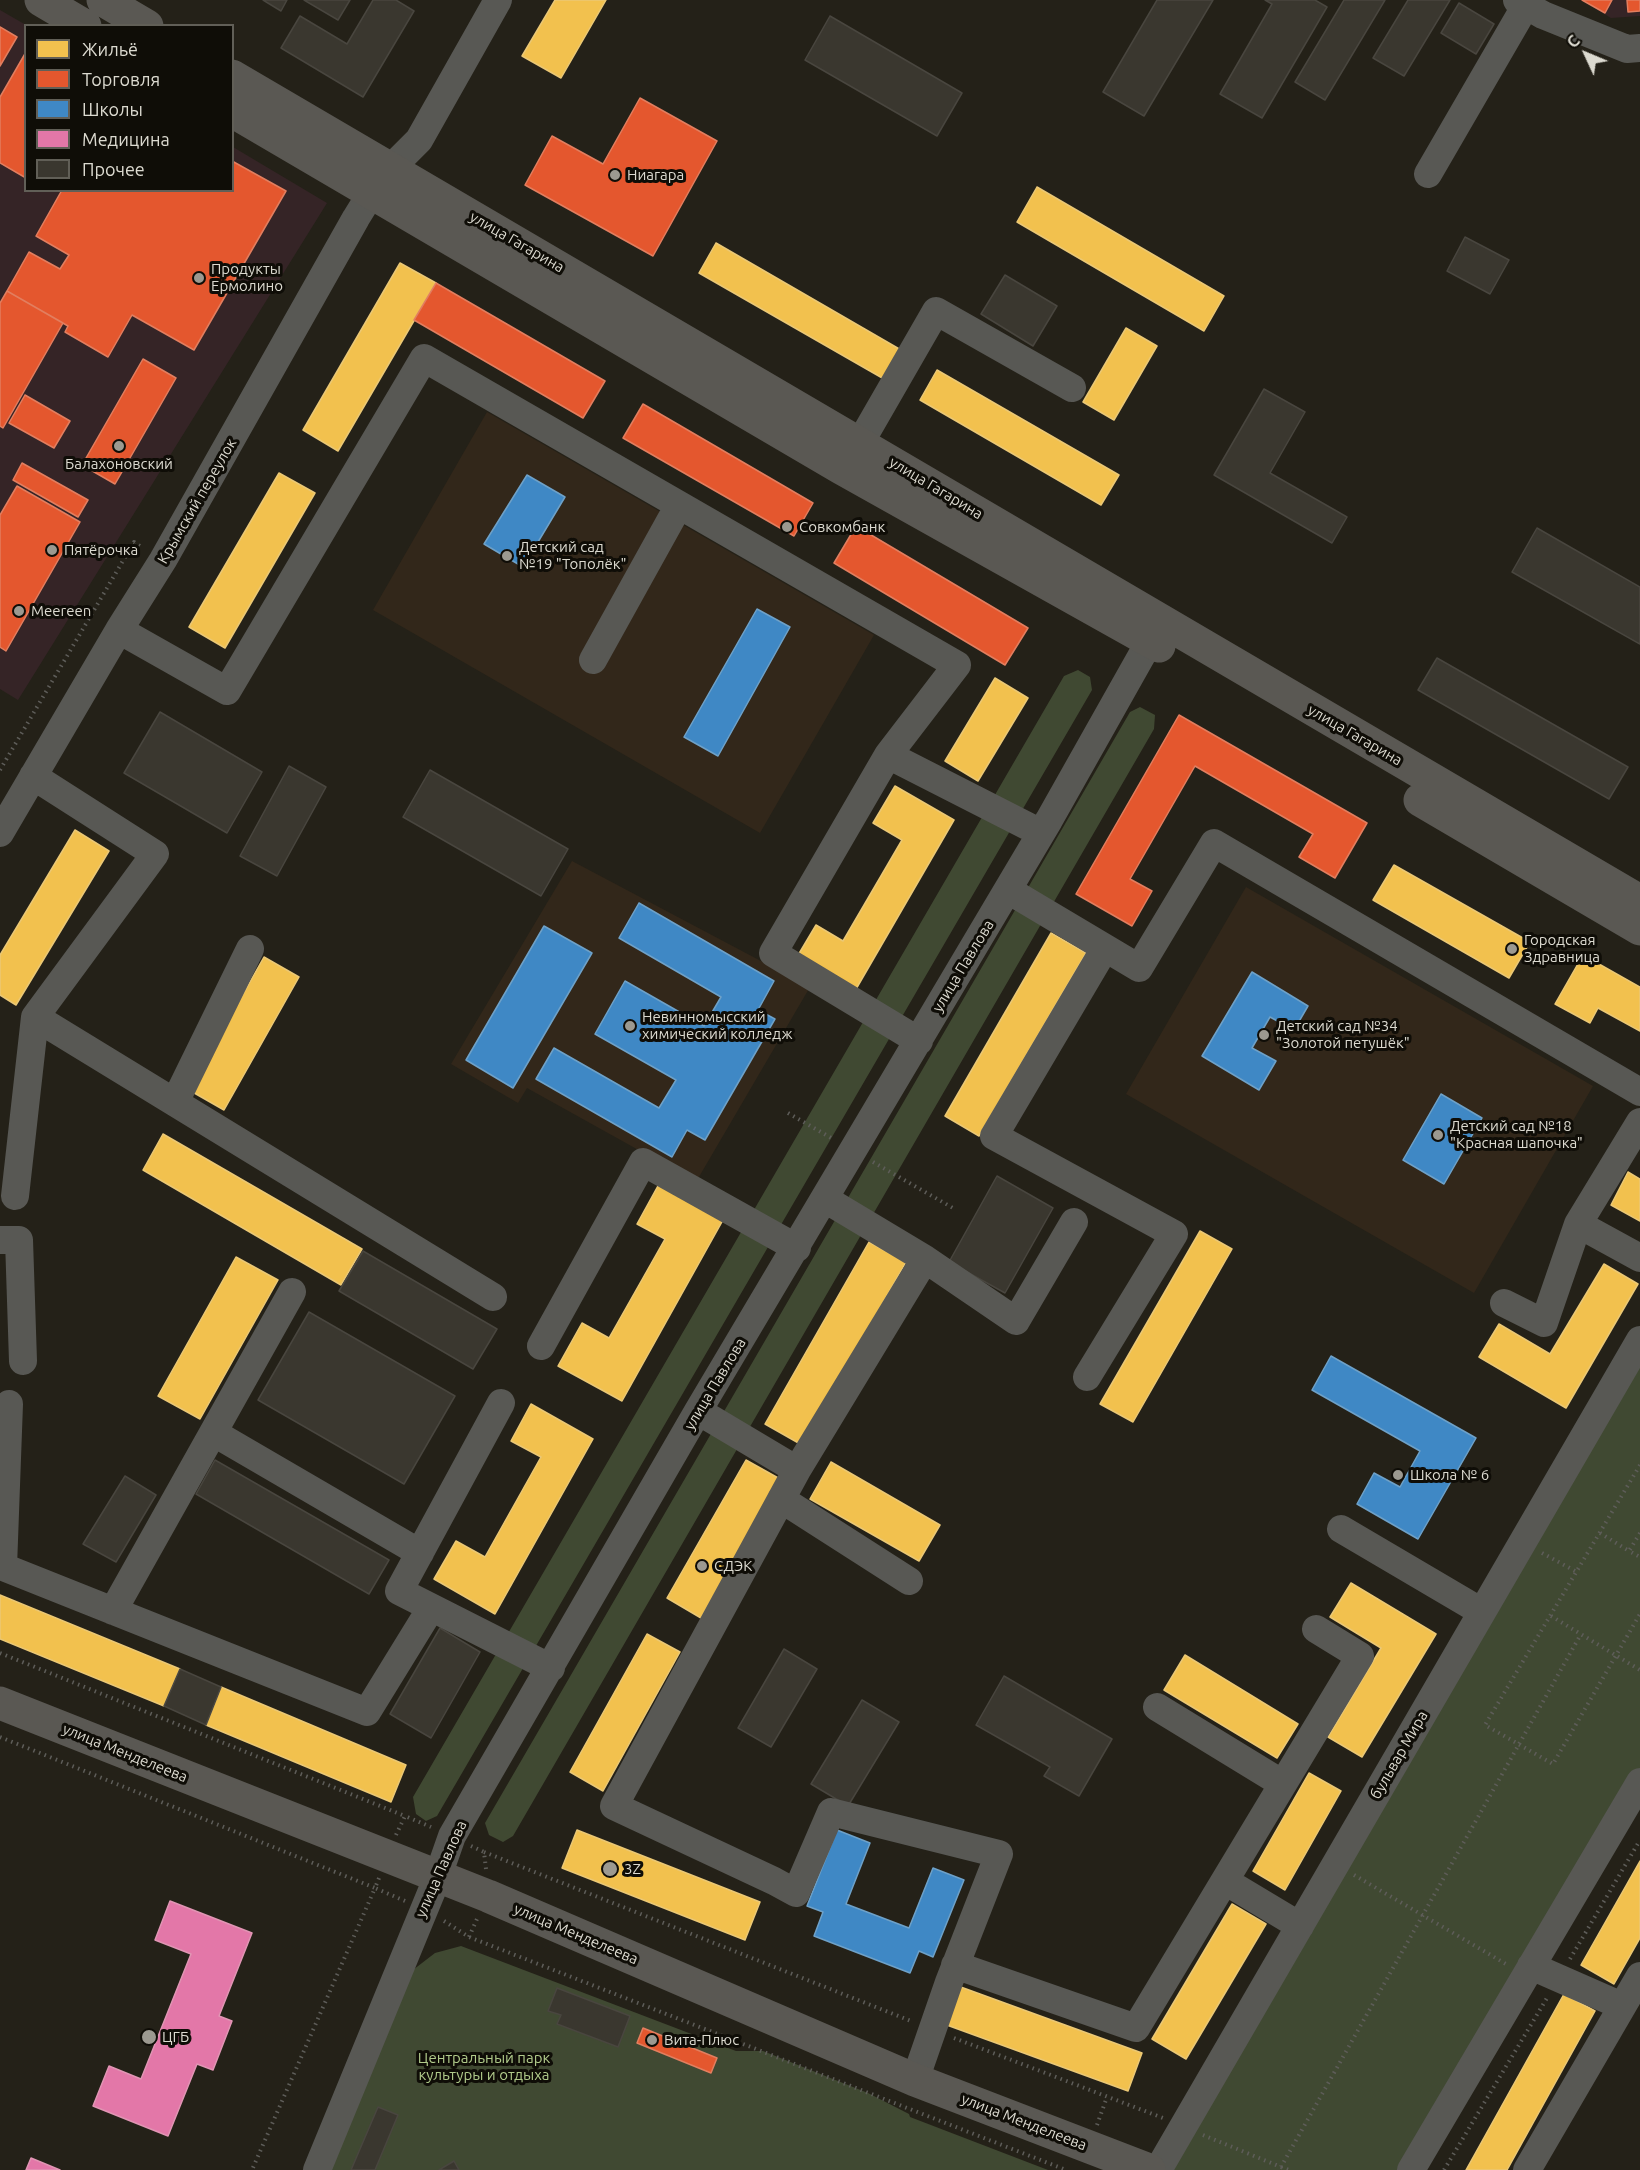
<!DOCTYPE html>
<html>
<head>
<meta charset="utf-8">
<style>
  body { margin:0 }
  #map { position:relative; width:1640px; height:2170px; overflow:hidden; background:#242118; font-family:Ubuntu,sans-serif }
  canvas { display:block }
  .legend { position:absolute; left:24px; top:24px; width:210px; height:168px; box-sizing:border-box; background:#0f0d07; border:2px solid #615f57; margin:0; padding:8px 10px; list-style:none; font-size:18px; color:#dcdad0 }
  .legend li { display:flex; align-items:center; gap:12px; height:30px }
  .legend b { width:30px; border:2px solid #615f57 }
  .north { position:absolute; left:1556px; top:24px; width:60px; height:60px; -webkit-text-stroke:4px #0f0d07; paint-order:stroke; rotate:314deg; font-size:16px; font-weight:700; line-height:24px; text-align:center; color:#dcdad0 }
  .north::after { content:''; display:block; margin:auto; width:21px; height:27px; background:#dcdad0; clip-path:polygon(50% 0,100% 100%,50% 72%,0 100%) }
</style>
</head>
<body>
<div id="map">
<canvas width="1640" height="2170"></canvas>
<ul class="legend">
<li><b style="height:16px;background:#f2c14e"></b>Жильё</li>
<li><b style="height:16px;background:#e4572e"></b>Торговля</li>
<li><b style="height:16px;background:#3f88c5"></b>Школы</li>
<li><b style="height:16px;background:#e377a8"></b>Медицина</li>
<li><b style="height:16px;background:#3a372f"></b>Прочее</li>
</ul>
<div class="north">С</div>
</div>
<script>
const ctx = document.querySelector('canvas').getContext('2d');
ctx.lineJoin = 'round';
function fillPath(path, color) { ctx.fillStyle = color; ctx.fill(path, 'evenodd'); }
const shape = rows => new Path2D(rows.map(r => 'M' + r).join(''));
function trace(path, color, width, dash) { ctx.strokeStyle = color; ctx.lineWidth = width; ctx.lineCap = dash ? 'butt' : 'round'; ctx.setLineDash(dash || []); ctx.stroke(path); }
function write(font, color, halo, rows, align = 'center') {
  ctx.font = font + ' Ubuntu,sans-serif'; ctx.lineWidth = 6; ctx.setLineDash([]); ctx.textBaseline = 'middle'; ctx.strokeStyle = halo; ctx.fillStyle = color; for (const [text, x, y, turn = 0] of rows) {
    ctx.save(); ctx.translate(x, y); ctx.rotate((+turn || 0) * Math.PI / 180); ctx.textAlign = isNaN(turn) ? turn : align; if (halo) ctx.strokeText(text, 0, 0); ctx.fillText(text, 0, 0); ctx.restore();
  }
}
const commercial = shape([
  [1581,0,1640,0,1640,16,1611,18],
  [0,10,26,25,26,190,232,190,233,147,327,203,18,700,0,689]
]);
const education = shape([
  [487,412,874,635,760,833,373,610],
  [572,861,810,987,696,1182,527,1088,518,1103,451,1064],
  [1246,887,1593,1086,1474,1293,1126,1094]
]);
const green = shape([
  [1078,670,1090,677,1092,690,437,1816,426,1821,416,1814,413,1797,1064,676],
  [1140,707,1155,715,1154,729,513,1836,503,1842,489,1835,485,1823,1130,712],
  [1640,1340,1640,1782,1410,2170,1158,2170],
  [461,1946,736,2051,763,2051,868,2093,909,2114,910,2117,1048,2170,329,2170,409,1973,435,1953]
]);
const homes = shape([
  [555,0,606,0,561,78,522,56,555,0],
  [1037,187,1224,296,1204,331,1017,222,1037,187],
  [716,243,901,350,884,379,699,273,716,243],
  [400,263,436,283,338,451,303,430,400,263],
  [1126,328,1157,346,1114,420,1083,402,1126,328],
  [937,370,1119,475,1101,505,920,400,937,370],
  [279,473,315,493,225,648,189,627,279,473],
  [995,678,1028,698,978,781,945,761,995,678],
  [895,786,954,820,852,996,794,962,816,925,843,941,902,840,873,823,895,786],
  [75,830,109,851,16,1005,0,995,0,955,75,830],
  [1394,865,1530,942,1509,978,1373,900,1394,865],
  [1051,933,1086,953,979,1136,945,1116,1051,933],
  [1583,955,1640,987,1640,1031,1598,1008,1590,1023,1555,1004,1583,955],
  [264,957,299,977,224,1110,189,1090,264,957],
  [163,1134,362,1249,341,1285,143,1170,163,1134],
  [1628,1172,1640,1179,1640,1221,1611,1205,1628,1172],
  [659,1184,723,1220,622,1401,558,1366,582,1323,609,1338,665,1239,637,1224,659,1184],
  [1200,1231,1232,1249,1133,1422,1100,1404,1200,1231],
  [869,1242,906,1262,802,1445,765,1424,869,1242],
  [236,1257,278,1280,200,1419,158,1396,236,1257],
  [1604,1264,1638,1284,1566,1408,1479,1357,1499,1324,1550,1354,1604,1264],
  [531,1404,593,1439,495,1614,434,1579,456,1541,485,1557,541,1457,511,1441,531,1404],
  [746,1460,780,1479,701,1618,667,1598,746,1460],
  [831,1462,940,1525,919,1561,810,1499,831,1462],
  [1351,1583,1436,1634,1362,1757,1328,1737,1381,1648,1330,1617,1351,1583],
  [0,1595,180,1669,164,1706,0,1639,0,1595],
  [647,1634,680,1652,603,1791,570,1772,647,1634],
  [1185,1655,1298,1724,1277,1758,1164,1690,1185,1655],
  [221,1687,406,1765,391,1802,206,1725,221,1687],
  [1309,1773,1341,1791,1285,1890,1253,1871,1309,1773],
  [577,1830,760,1902,745,1940,562,1868,577,1830],
  [1640,1861,1640,1938,1614,1984,1581,1965,1640,1861],
  [1232,1904,1266,1924,1186,2059,1152,2039,1232,1904],
  [958,1986,1142,2053,1128,2091,944,2024,958,1986],
  [1564,1994,1595,2011,1507,2170,1466,2170,1564,1994]
]);
const shops = shape([
  [1582,0,1612,0,1605,13,1582,0],
  [1627,0,1640,0,1640,11,1628,12,1627,0],
  [0,27,17,37,0,66,0,27],
  [26,52,26,178,0,163,0,97,26,52],
  [640,98,717,141,653,256,525,185,552,136,603,164,640,98],
  [232,161,286,191,194,350,132,315,108,357,65,332,68,326,7,291,29,252,60,269,69,255,36,236,62,190,232,190,232,161],
  [436,283,605,381,583,418,414,320,436,283],
  [7,291,63,323,3,428,0,426,0,303,7,291],
  [143,359,176,378,115,484,82,465,143,359],
  [25,395,70,421,54,448,9,423,25,395],
  [643,404,813,503,794,536,623,438,643,404],
  [22,463,88,500,78,517,13,480,22,463],
  [17,486,80,522,6,651,0,647,0,515,17,486],
  [856,526,1028,628,1005,665,834,563,856,526],
  [1179,715,1367,823,1335,878,1299,857,1313,834,1195,766,1130,879,1152,891,1132,926,1076,894,1179,715],
  [643,2028,717,2058,711,2073,637,2043,643,2028]
]);
const schools = shape([
  [527,475,565,497,523,567,484,544,527,475],
  [757,609,790,627,718,756,684,737,757,609],
  [639,903,774,981,758,1010,775,1019,705,1140,687,1130,672,1157,536,1079,554,1048,659,1108,676,1080,595,1034,625,981,704,1026,721,997,619,938,639,903],
  [544,926,592,953,513,1088,466,1060,544,926],
  [1252,972,1308,1006,1294,1030,1270,1017,1252,1048,1276,1061,1259,1090,1202,1056,1252,972],
  [1441,1094,1482,1118,1444,1184,1403,1160,1441,1094],
  [1331,1356,1476,1438,1418,1539,1357,1504,1374,1473,1400,1487,1420,1451,1312,1390,1331,1356],
  [837,1830,870,1843,846,1904,909,1928,933,1868,964,1880,933,1957,919,1951,910,1973,814,1936,823,1912,807,1906,837,1830]
]);
const health = shape([
  [170,1901,252,1933,219,2016,232,2021,213,2070,197,2064,168,2136,93,2106,109,2066,141,2079,191,1954,155,1940,170,1901],
  [31,2158,60,2170,26,2170,31,2158]
]);
const building = shape([
  [263,0,287,0,281,11,263,0],
  [304,0,350,0,338,20,304,0],
  [373,0,396,0,414,11,363,97,281,48,300,16,347,44,373,0],
  [1157,0,1213,0,1144,116,1103,92,1157,0],
  [1265,0,1315,0,1327,7,1262,118,1220,94,1272,4,1265,0],
  [1344,0,1385,0,1325,100,1295,82,1344,0],
  [1408,0,1450,0,1404,76,1373,58,1408,0],
  [1459,3,1494,24,1476,54,1441,33,1459,3],
  [830,16,962,93,937,136,805,60,830,16],
  [1465,237,1509,260,1490,294,1447,271,1465,237],
  [1005,275,1057,306,1033,346,981,314,1005,275],
  [1264,389,1305,412,1270,473,1347,517,1332,543,1214,475,1264,389],
  [1537,528,1640,587,1640,644,1512,572,1537,528],
  [1437,658,1628,767,1609,799,1418,690,1437,658],
  [160,712,262,772,227,833,124,773,160,712],
  [289,766,326,787,277,876,240,856,289,766],
  [430,770,568,849,541,896,403,817,430,770],
  [997,1176,1053,1208,1005,1293,949,1262,997,1176],
  [363,1251,497,1329,473,1369,339,1291,363,1251],
  [309,1312,455,1396,404,1484,258,1400,309,1312],
  [215,1460,389,1560,369,1594,196,1494,215,1460],
  [125,1476,156,1495,116,1562,83,1544,125,1476],
  [440,1628,480,1652,431,1738,390,1714,440,1628],
  [784,1649,817,1669,771,1747,738,1728,784,1649],
  [180,1669,221,1687,206,1725,164,1706,180,1669],
  [1004,1676,1112,1739,1079,1796,1044,1776,1050,1767,976,1725,1004,1676],
  [862,1700,899,1722,848,1806,811,1784,862,1700],
  [557,1988,630,2016,618,2047,557,2024,561,2015,548,2011,557,1988],
  [378,2107,398,2115,375,2170,351,2170,378,2107],
  [454,2161,459,2170,439,2170,454,2161]
]);
const path = shape([
  [0,770,134,542,143,548],
  [788,1113,833,1139],
  [873,1162,953,1208],
  [1640,1465,1485,1725,1553,1764,1640,1614],
  [1600,1533,1629,1551],
  [1640,1533,1629,1551,1640,1557],
  [1542,1553,1577,1572],
  [1551,1616,1640,1670],
  [0,1653,405,1816],
  [0,1737,375,1888,252,2170],
  [396,1835,405,1816,431,1827],
  [471,1846,484,1852,486,1869],
  [484,1852,911,2021],
  [1354,1875,1506,1964],
  [379,1878,375,1888,405,1901],
  [444,1921,469,1937,1066,2170],
  [469,1937,477,1919],
  [1570,1959,1640,1840],
  [954,2038,1163,2118],
  [1097,2125,1107,2097],
  [1203,2135,1281,2167,1581,1634],
  [1281,2167,1289,2170],
  [1444,2170,1547,1998]
]);
const minor = shape([
  [1517,0,1543,15,1627,49,1640,48],
  [1428,174,1526,5],
  [860,443,936,311,1072,388],
  [119,630,227,691,424,358,957,665,888,755],
  [593,660,679,505],
  [0,833,119,630,163,560,356,218,372,192,391,168,419,140,498,0],
  [1008,890,1139,968,1214,843,1640,1092],
  [35,1017,493,1297],
  [919,1041,773,953,888,755,1041,833],
  [175,1102,250,949],
  [1640,1122,1578,1224,1640,1258],
  [15,1196,35,1017,155,854,33,776],
  [825,1199,925,1259,1016,1321,1074,1222],
  [0,1240,19,1240,23,1361],
  [1504,1303,1544,1323,1578,1224],
  [541,1346,643,1162,797,1248],
  [1087,1377,1174,1234,994,1136,1105,948],
  [501,1403,399,1591,551,1668],
  [9,1404,3,1567,367,1712,431,1608],
  [698,1411,797,1470,925,1259],
  [214,1433,420,1553],
  [797,1470,614,1806,774,1881,796,1893,831,1812,999,1854,949,1982,915,2080],
  [781,1499,909,1581],
  [1341,1529,1482,1612],
  [113,1611,292,1292],
  [1157,1707,1283,1784],
  [1225,1881,1300,1926],
  [955,1965,1136,2028,1360,1656,1316,1629],
  [1531,1966,1622,2006],
  [317,2170,438,1876,452,1836,698,1411,1049,820,1160,623],
  [1158,2170,1640,1340],
  [1411,2170,1640,1782],
  [1527,2170,1640,1976]
]);
const major = shape([
  [41,0,85,26],
  [103,0,147,26],
  [232,76,1640,901],
  [232,111,841,468,1159,646],
  [1420,800,1640,929],
  [0,1703,488,1896,915,2080,1149,2170]
]);
const markers = [
  [615,175,6,"#9c9990"],
  [199,278,6,"#9c9990"],
  [119,446,6,"#9c9990"],
  [787,527,6,"#9c9990"],
  [52,550,6,"#9c9990"],
  [507,556,6,"#9c9990"],
  [19,611,6,"#9c9990"],
  [1512,949,6,"#9c9990"],
  [630,1026,6,"#9c9990"],
  [1264,1035,6,"#9c9990"],
  [1438,1135,6,"#9c9990"],
  [1398,1475,6,"#9c9990"],
  [702,1566,6,"#9c9990"],
  [610,1869,8,"#9c9990"],
  [149,2037,8,"#9c9990"],
  [652,2040,6,"#9c9990"]
];
const poiNames = [
  ["Ниагара",627,175],
  ["Продукты",211,269],
  ["Ермолино",211,286],
  ["Балахоновский",119,464,"center"],
  ["Совкомбанк",799,527],
  ["Детский сад",519,547],
  ["№19 \"Тополёк\"",519,564],
  ["Пятёрочка",64,550],
  ["Meereen",31,611],
  ["Городская",1524,940],
  ["Здравница",1524,957],
  ["Невинномысский",642,1017],
  ["химический колледж",642,1034],
  ["Детский сад №34",1276,1026],
  ["\"Золотой петушёк\"",1276,1043],
  ["Детский сад №18",1450,1126],
  ["\"Красная шапочка\"",1450,1143],
  ["Школа № 6",1410,1475],
  ["СДЭК",714,1566],
  ["3Z",624,1869],
  ["ЦГБ",162,2037],
  ["Вита-Плюс",664,2040]
];
const streetNames = [
  ["улица Гагарина",517,242,30],
  ["улица Гагарина",936,488,31],
  ["Крымский переулок",197,501,-60],
  ["улица Гагарина",1355,735,30],
  ["улица Павлова",963,966,-59],
  ["улица Павлова",715,1384,-59],
  ["улица Менделеева",125,1753,22],
  ["бульвар Мира",1399,1755,-60],
  ["улица Павлова",441,1869,-66],
  ["улица Менделеева",576,1934,23],
  ["улица Менделеева",1024,2122,21]
];
const parkNames = [
  ["Центральный парк",484,2058],
  ["культуры и отдыха",484,2075]
];
fillPath(commercial, '#352426');
fillPath(education, '#32271a');
fillPath(green, '#404932');
fillPath(homes, '#f2c14e');
trace(homes, '#ebc875', 1.5);
fillPath(shops, '#e4572e');
trace(shops, '#e27e5f', 1.5);
fillPath(schools, '#3f88c5');
trace(schools, '#6ea1c8', 1.5);
fillPath(health, '#e377a8');
trace(health, '#e195b4', 1.5);
fillPath(building, '#3a372f');
trace(building, '#49463f', 1.5);
trace(path, '#5e5d59', 4, [1.5, 4.5]);
trace(minor, '#585854', 28);
trace(major, '#5a5853', 33);
for (const [x, y, r, color] of markers) { const dot = new Path2D(); dot.arc(x, y, r, 0, 2 * Math.PI); ctx.fillStyle = color; ctx.fill(dot); trace(dot, '#0f0d07', 2); }
write('15px', '#dcdad0', '#0f0d07', poiNames, 'left');
write('15px', '#dcdad0', '#0f0d07', streetNames);
write('15px', '#b1cb8b', '#0f0d07', parkNames);
</script>
</body>
</html>
